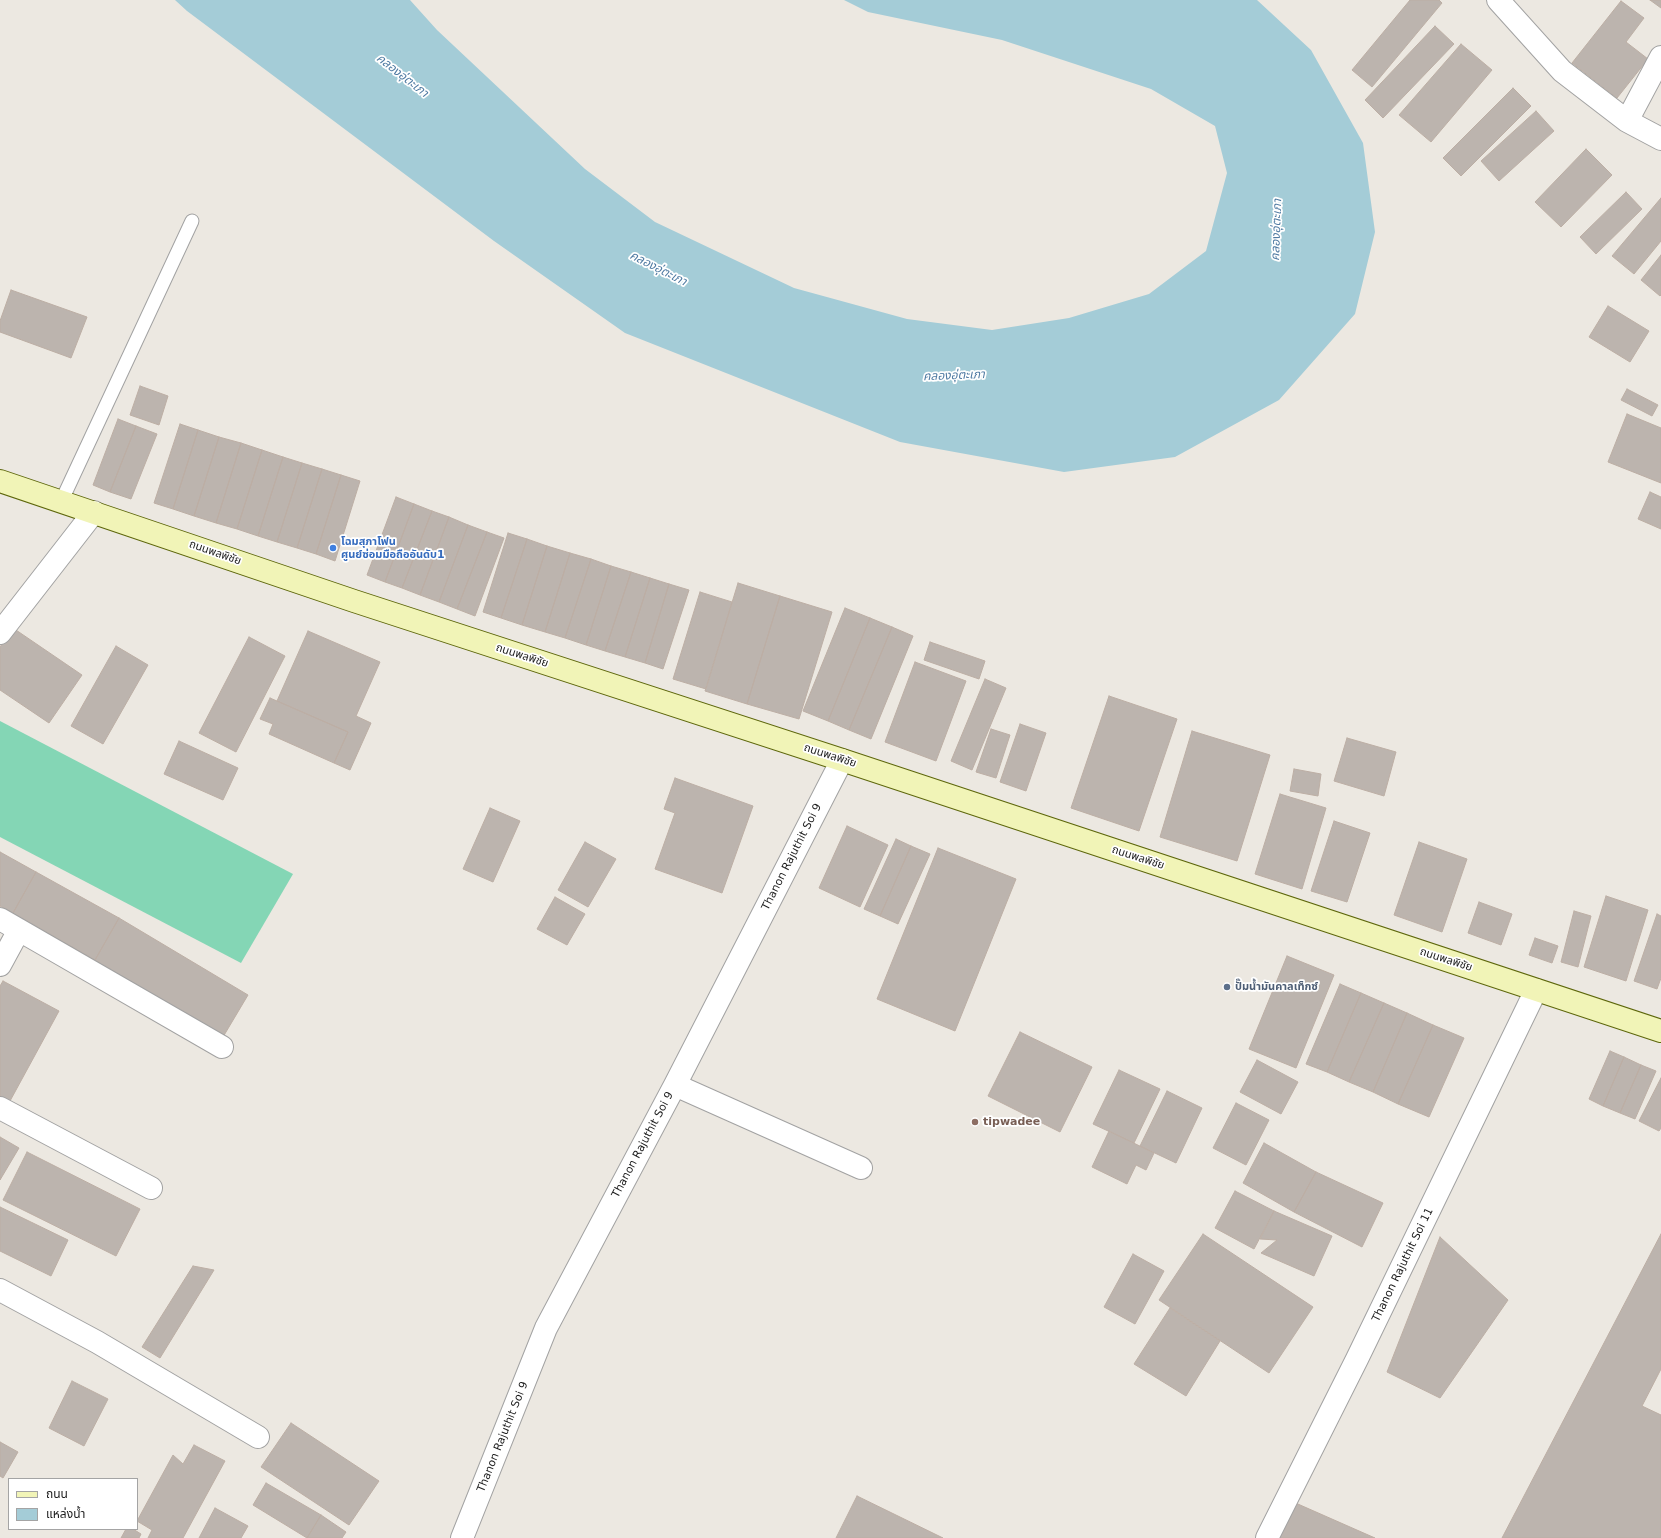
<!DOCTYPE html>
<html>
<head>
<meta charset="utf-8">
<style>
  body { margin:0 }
  #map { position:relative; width:1661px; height:1538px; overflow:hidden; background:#ece8e1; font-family:"DejaVu Sans","Noto Sans Thai",sans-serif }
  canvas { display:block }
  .legend { position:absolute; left:8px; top:1478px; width:130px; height:52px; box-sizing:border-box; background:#fff; border:1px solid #a4a4a4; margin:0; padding:5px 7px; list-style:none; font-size:12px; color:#1b1b1b }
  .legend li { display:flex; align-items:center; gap:8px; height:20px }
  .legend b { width:20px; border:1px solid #a4a4a4 }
</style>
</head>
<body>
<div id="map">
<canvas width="1661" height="1538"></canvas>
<ul class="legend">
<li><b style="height:5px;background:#f1f4b7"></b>ถนน</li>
<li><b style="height:11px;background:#a4ccd7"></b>แหล่งน้ำ</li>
</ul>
</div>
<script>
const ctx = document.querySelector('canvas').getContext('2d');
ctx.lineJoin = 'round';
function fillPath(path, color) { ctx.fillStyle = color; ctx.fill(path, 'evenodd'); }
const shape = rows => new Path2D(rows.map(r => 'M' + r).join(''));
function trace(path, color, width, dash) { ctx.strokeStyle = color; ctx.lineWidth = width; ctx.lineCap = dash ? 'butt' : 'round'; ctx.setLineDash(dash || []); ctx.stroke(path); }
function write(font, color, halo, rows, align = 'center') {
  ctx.font = font + ' "DejaVu Sans","Noto Sans Thai",sans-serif'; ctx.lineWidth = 3.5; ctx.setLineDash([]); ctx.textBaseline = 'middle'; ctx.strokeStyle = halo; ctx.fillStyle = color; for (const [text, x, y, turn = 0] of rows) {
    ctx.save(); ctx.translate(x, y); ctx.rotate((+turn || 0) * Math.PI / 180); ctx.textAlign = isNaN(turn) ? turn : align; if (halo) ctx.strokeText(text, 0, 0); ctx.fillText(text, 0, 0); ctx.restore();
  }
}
const pitch = shape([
  [0,721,293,874,241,963,0,837]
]);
const water = shape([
  [175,0,410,0,437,30,585,169,655,222,794,288,907,319,992,330,1069,318,1149,294,1206,251,1227,173,1215,126,1151,89,1002,40,868,12,844,0,1257,0,1311,50,1363,143,1375,232,1355,314,1279,400,1175,457,1064,472,900,442,625,333,494,241,187,11]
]);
const building = shape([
  [1410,0,1439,0,1442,3,1372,87,1352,70,1410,0],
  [1650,0,1661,0,1661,8,1650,0],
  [1621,1,1644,18,1626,42,1648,59,1617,98,1572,63,1621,1],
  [1435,26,1454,44,1383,118,1365,100,1435,26],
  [1461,44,1492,70,1431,142,1399,115,1461,44],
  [1513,88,1531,106,1461,176,1443,158,1513,88],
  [1536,111,1554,131,1499,181,1481,161,1536,111],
  [1586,149,1612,175,1561,227,1535,202,1586,149],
  [1626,192,1642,209,1596,254,1580,237,1626,192],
  [1661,198,1661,241,1634,274,1612,256,1661,198],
  [1661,255,1661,295,1660,296,1641,280,1661,255],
  [11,290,87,317,71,358,0,332,0,321,11,290],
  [1608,306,1649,331,1630,362,1589,337,1608,306],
  [140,386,168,396,159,425,130,415,140,386],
  [1627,389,1658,405,1652,416,1621,400,1627,389],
  [1627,414,1661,428,1661,483,1608,462,1627,414],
  [118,419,136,426,110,492,93,485,118,419],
  [180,424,198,430,173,509,154,503,180,424],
  [136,426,157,434,131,499,110,492,136,426],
  [198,430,219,437,194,516,173,509,198,430],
  [219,437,241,443,216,523,194,516,219,437],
  [241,443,262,450,237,529,216,523,241,443],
  [262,450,283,457,258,536,237,529,262,450],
  [283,457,302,463,277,542,258,536,283,457],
  [302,463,322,469,297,548,277,542,302,463],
  [322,469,341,475,316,554,297,548,322,469],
  [341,475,360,481,335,561,316,554,341,475],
  [1650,492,1661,497,1661,529,1638,519,1650,492],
  [396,497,414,504,385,582,367,575,396,497],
  [414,504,432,511,402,588,385,582,414,504],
  [432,511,449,517,420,595,402,588,432,511],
  [449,517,468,525,439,602,420,595,449,517],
  [468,525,487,532,457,609,439,602,468,525],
  [487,532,504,538,475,616,457,609,487,532],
  [508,533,527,539,501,618,483,612,508,533],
  [527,539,547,546,522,625,501,618,527,539],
  [547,546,570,553,545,632,522,625,547,546],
  [570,553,591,559,565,638,545,632,570,553],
  [591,559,611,566,586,645,565,638,591,559],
  [611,566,631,572,605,651,586,645,611,566],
  [631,572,650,578,625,657,605,651,631,572],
  [650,578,669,584,645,663,625,657,650,578],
  [738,583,780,596,747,704,705,691,738,583],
  [669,584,689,590,663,669,645,663,669,584],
  [700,592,732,602,706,689,673,679,700,592],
  [780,596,832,612,799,719,747,704,780,596],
  [845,608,870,618,828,721,803,711,845,608],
  [870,618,892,627,849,730,828,721,870,618],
  [892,627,913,636,871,739,849,730,892,627],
  [13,628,82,675,49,723,0,690,0,647,13,628],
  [308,631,380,662,356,716,371,723,350,770,334,763,348,732,277,701,308,631],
  [249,637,285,656,236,752,199,733,249,637],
  [930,642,985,661,979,679,924,660,930,642],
  [116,646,148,665,103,744,71,726,116,646],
  [915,662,966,681,936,761,885,742,915,662],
  [985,679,1006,688,972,770,951,761,985,679],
  [1109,696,1177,719,1139,831,1071,808,1109,696],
  [270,698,348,732,334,763,269,734,273,724,260,719,270,698],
  [1020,724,1046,733,1026,791,1000,782,1020,724],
  [991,729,1010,735,996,778,976,772,991,729],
  [1192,731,1270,755,1237,861,1160,837,1192,731],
  [1347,738,1396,752,1384,796,1334,781,1347,738],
  [179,741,238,768,223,800,164,774,179,741],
  [1294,769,1321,774,1318,796,1290,791,1294,769],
  [675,778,753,806,722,893,655,869,675,813,664,809,675,778],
  [1280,794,1326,808,1302,889,1255,874,1280,794],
  [490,808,520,821,493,882,463,869,490,808],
  [1334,821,1370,833,1347,902,1311,891,1334,821],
  [847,826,888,845,860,907,819,888,847,826],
  [896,839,911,846,880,916,864,909,896,839],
  [585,842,616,859,588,907,558,890,585,842],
  [1419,842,1467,859,1442,932,1394,915,1419,842],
  [911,846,930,854,898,924,880,916,911,846],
  [938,848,1016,879,955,1031,877,999,938,848],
  [0,852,36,872,13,913,0,906,0,852],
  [36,872,119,918,95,960,13,913,36,872],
  [1606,896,1648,910,1626,981,1584,967,1606,896],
  [555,897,585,914,567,945,537,929,555,897],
  [1479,902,1512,914,1501,945,1468,933,1479,902],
  [1574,911,1591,916,1578,967,1561,962,1574,911],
  [1657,914,1661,916,1661,978,1657,989,1634,981,1657,914],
  [119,918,248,995,223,1037,95,960,119,918],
  [1535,938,1558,946,1552,963,1529,955,1535,938],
  [1287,956,1334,975,1296,1068,1249,1049,1287,956],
  [3,981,59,1011,10,1101,0,1096,0,986,3,981],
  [1340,984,1361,993,1327,1072,1306,1064,1340,984],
  [1361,993,1384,1003,1349,1082,1327,1072,1361,993],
  [1384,1003,1407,1013,1373,1092,1349,1082,1384,1003],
  [1407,1013,1433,1025,1398,1104,1373,1092,1407,1013],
  [1433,1025,1464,1038,1429,1117,1398,1104,1433,1025],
  [1020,1032,1092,1067,1060,1132,988,1096,1020,1032],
  [1610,1051,1624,1057,1603,1106,1589,1099,1610,1051],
  [1624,1057,1641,1065,1620,1113,1603,1106,1624,1057],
  [1257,1060,1298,1082,1281,1114,1240,1092,1257,1060],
  [1641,1065,1656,1071,1635,1119,1620,1113,1641,1065],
  [1119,1070,1160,1089,1134,1143,1093,1124,1119,1070],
  [1661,1078,1661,1128,1659,1131,1639,1121,1661,1078],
  [1167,1091,1202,1108,1176,1163,1140,1146,1167,1091],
  [1236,1103,1269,1120,1246,1165,1213,1148,1236,1103],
  [1109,1131,1154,1153,1146,1170,1136,1165,1127,1184,1092,1167,1109,1131],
  [0,1137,19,1148,0,1180,0,1137],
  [1264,1143,1316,1172,1294,1212,1243,1183,1264,1143],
  [27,1152,140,1209,116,1256,3,1200,27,1152],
  [1316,1172,1383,1203,1362,1247,1294,1212,1316,1172],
  [1235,1191,1274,1211,1254,1249,1215,1228,1235,1191],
  [0,1207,68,1240,51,1276,0,1251,0,1207],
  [1274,1211,1332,1236,1314,1276,1261,1253,1277,1240,1260,1239,1274,1211],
  [1203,1234,1313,1307,1269,1373,1159,1300,1203,1234],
  [1661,1234,1661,1369,1642,1406,1661,1415,1661,1538,1502,1538,1661,1234],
  [1440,1237,1508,1300,1440,1398,1387,1372,1440,1237],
  [1133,1254,1164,1271,1135,1324,1104,1307,1133,1254],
  [193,1266,214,1270,160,1358,142,1347,193,1266],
  [1170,1308,1220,1341,1186,1396,1134,1364,1170,1308],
  [72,1381,108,1399,84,1446,49,1428,72,1381],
  [291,1423,379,1481,349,1525,261,1467,291,1423],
  [0,1442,18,1452,3,1478,0,1476,0,1442],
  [194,1445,225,1461,183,1538,148,1538,152,1530,137,1521,173,1455,183,1464,194,1445],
  [266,1483,321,1515,307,1538,253,1505,266,1483],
  [857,1496,943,1538,836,1538,857,1496],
  [1291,1501,1375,1538,1275,1538,1291,1501],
  [215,1508,248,1526,241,1538,199,1538,215,1508],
  [321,1515,346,1532,342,1538,307,1538,321,1515],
  [126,1529,133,1529,141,1534,139,1538,121,1538,126,1529]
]);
const lane = shape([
  [61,502,192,221]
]);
const street = shape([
  [1498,0,1562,71,1627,121,1661,139],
  [1627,121,1661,57],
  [0,633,94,512],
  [0,919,222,1047],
  [0,965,19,930],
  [675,1085,861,1168],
  [0,1108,151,1188],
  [0,1290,97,1342,258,1437],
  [462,1538,546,1328,675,1085,842,760],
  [1267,1538,1357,1359,1536,990]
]);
const secondary = shape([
  [0,481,354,601,842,760,1661,1031]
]);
const markers = [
  [333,548,4,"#3f7fe0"],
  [1227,987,4,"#5c6f8a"],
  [975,1122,4,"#8d6e63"]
];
const shopNames = [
  ["โฉมสุภาโฟน",341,542],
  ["ศูนย์ซ่อมมือถืออันดับ1",341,555]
];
const streetNames = [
  ["ถนนพลพิชัย",215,553,19],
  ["ถนนพลพิชัย",522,656,18],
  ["ถนนพลพิชัย",830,756,18],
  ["Thanon Rajuthit Soi 9",792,857,-63],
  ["ถนนพลพิชัย",1138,858,18],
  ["ถนนพลพิชัย",1446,960,18],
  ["Thanon Rajuthit Soi 9",643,1145,-62],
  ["Thanon Rajuthit Soi 11",1403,1265,-64],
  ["Thanon Rajuthit Soi 9",503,1437,-68]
];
const serviceNames = [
  ["ปั๊มน้ำมันคาลเท็กซ์",1235,987]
];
const educationNames = [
  ["tipwadee",983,1122]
];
const waterNames = [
  ["คลองอุ่ตะเภา",402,76,38],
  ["คลองอุ่ตะเภา",1277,230,-88],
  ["คลองอุ่ตะเภา",658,269,27],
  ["คลองอุ่ตะเภา",954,376,-2]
];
fillPath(pitch, '#84d6b5');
fillPath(water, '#a4ccd7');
fillPath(building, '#bcb4ae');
trace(building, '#bcaea4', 1);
trace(lane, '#a2a2a2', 15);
trace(street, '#a2a2a2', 24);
trace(secondary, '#5e670c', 24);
trace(lane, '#fff', 13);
trace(street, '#fff', 22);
trace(secondary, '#f1f4b7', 22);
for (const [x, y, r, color] of markers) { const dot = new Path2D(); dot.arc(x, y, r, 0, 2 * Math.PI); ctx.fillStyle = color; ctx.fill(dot); trace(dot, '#fff', 1.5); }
write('bold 11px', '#366cbe', '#fff', shopNames, 'left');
write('11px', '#1b1b1b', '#fff', streetNames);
write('bold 11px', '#4e5e75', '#fff', serviceNames, 'left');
write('bold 11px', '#785e54', '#fff', educationNames, 'left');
write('italic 12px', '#4f7aa2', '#fff', waterNames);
</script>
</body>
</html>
